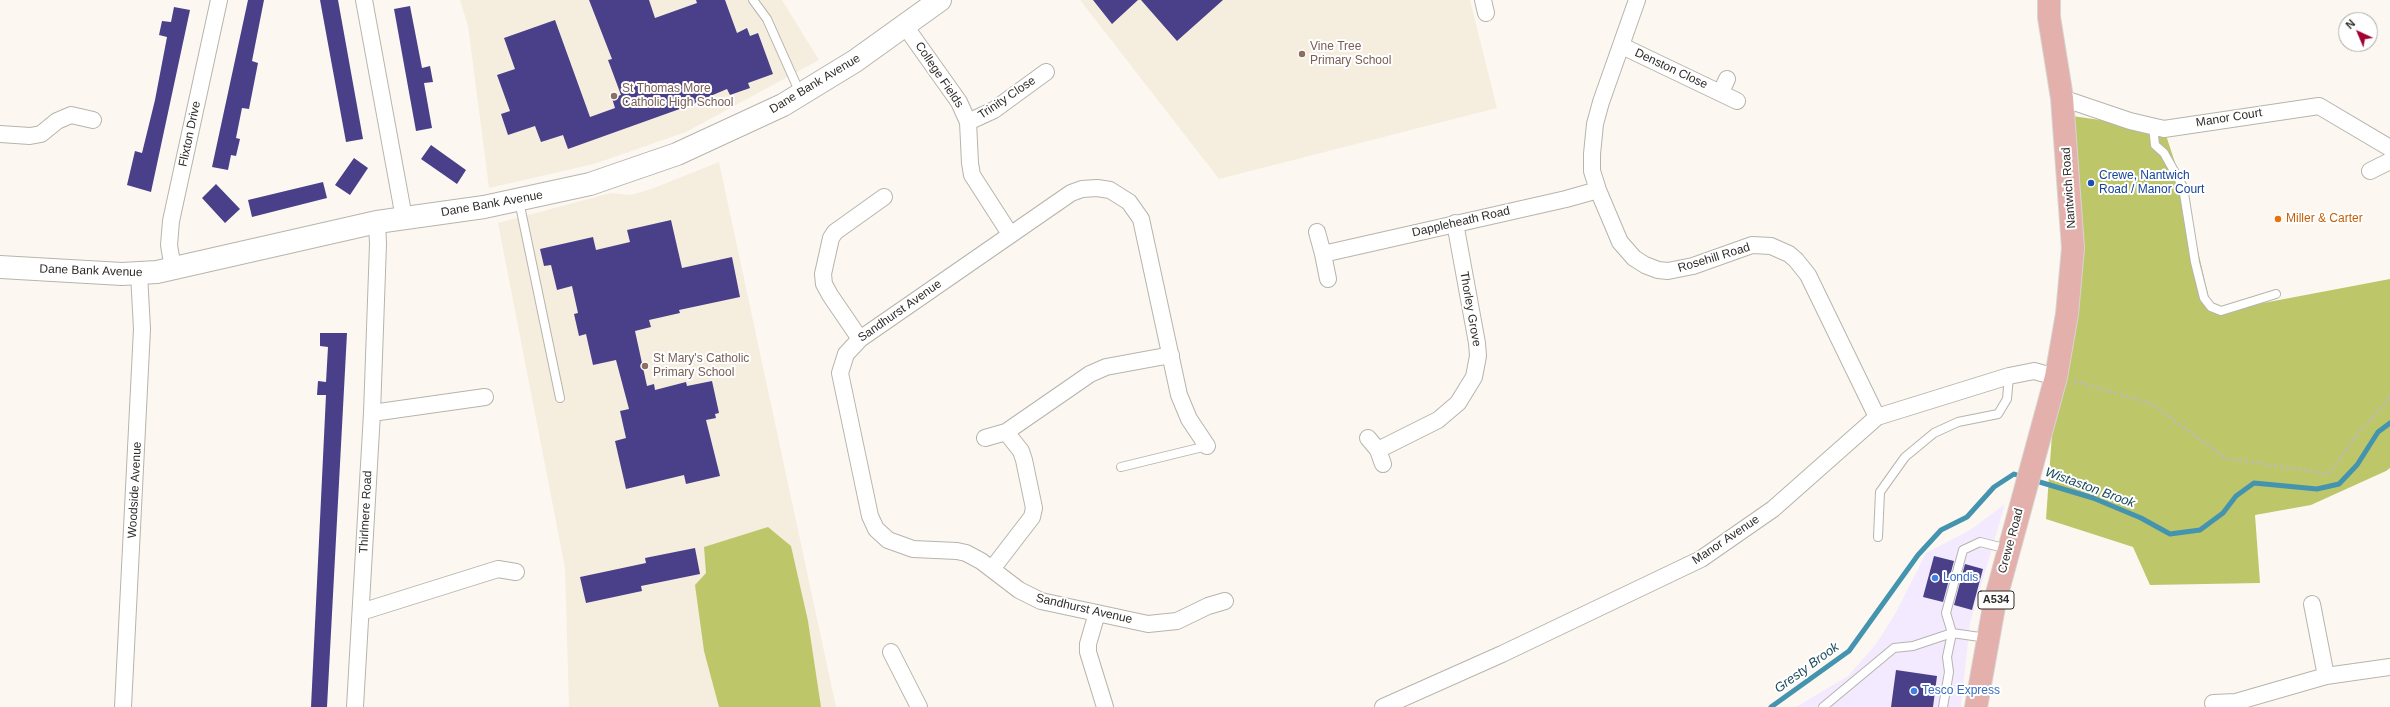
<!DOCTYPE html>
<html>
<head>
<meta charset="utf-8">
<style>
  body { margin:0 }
  #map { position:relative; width:2390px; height:707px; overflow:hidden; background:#fcf8f1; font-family:Helvetica,sans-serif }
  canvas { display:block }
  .north { position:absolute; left:2338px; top:12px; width:40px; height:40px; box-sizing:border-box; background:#fff; border:1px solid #ababa9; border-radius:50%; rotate:316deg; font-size:11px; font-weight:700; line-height:16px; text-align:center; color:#2e2c29 }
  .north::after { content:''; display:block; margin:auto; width:14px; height:18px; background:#a10030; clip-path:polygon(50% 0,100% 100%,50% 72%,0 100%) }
</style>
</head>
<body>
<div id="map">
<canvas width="2390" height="707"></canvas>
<div class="north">N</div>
</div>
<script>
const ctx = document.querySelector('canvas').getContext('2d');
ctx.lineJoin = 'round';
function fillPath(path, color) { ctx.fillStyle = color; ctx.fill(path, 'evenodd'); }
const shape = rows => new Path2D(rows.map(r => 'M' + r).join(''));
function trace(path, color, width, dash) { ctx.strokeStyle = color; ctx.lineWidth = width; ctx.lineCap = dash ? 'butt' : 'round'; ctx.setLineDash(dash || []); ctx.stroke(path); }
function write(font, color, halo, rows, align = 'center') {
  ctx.font = font + ' Helvetica,sans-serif'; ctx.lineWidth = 4; ctx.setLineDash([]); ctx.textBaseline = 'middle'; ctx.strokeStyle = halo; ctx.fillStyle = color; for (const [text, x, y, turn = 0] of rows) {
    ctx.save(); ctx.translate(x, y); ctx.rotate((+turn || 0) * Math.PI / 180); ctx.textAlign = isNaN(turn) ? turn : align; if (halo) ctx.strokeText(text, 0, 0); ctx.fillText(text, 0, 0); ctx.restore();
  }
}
const commercial = shape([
  [2005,504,1970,623,1961,707,1796,707,1848,676,1876,644,1895,614,1926,553,1970,530]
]);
const built = shape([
  [460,0,782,0,819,60,686,132,594,164,489,188,468,26],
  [1080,0,1470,0,1497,108,1219,179],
  [719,162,836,707,569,707,565,568,498,223,611,193,631,195,654,188]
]);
const forest = shape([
  [2065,115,2164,129,2183,187,2211,307,2221,311,2390,279,2390,468,2386,471,2311,505,2255,515,2260,583,2150,585,2133,547,2046,519,2056,377,2075,228],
  [768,527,791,546,808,621,821,707,719,707,704,651,695,585,706,573,704,547]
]);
const stream = shape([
  [2033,480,2093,498,2141,518,2170,534,2200,530,2223,513,2236,496,2254,483,2317,489,2339,484,2357,465,2378,432,2390,423],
  [1771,707,1849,651,1918,555,1941,530,1967,517,1994,487,2014,474,2023,477]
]);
const building = shape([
  [248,0,264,0,252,61,258,63,249,109,242,108,236,138,240,139,236,156,231,155,228,170,212,167],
  [320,0,338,0,363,139,346,142],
  [589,0,649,0,655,18,697,3,696,0,725,0,737,33,747,28,750,36,758,33,773,74,748,83,750,88,730,95,727,89,701,100,702,101,568,149,563,135,541,142,535,126,508,135,501,114,510,111,497,75,515,69,504,38,555,20,590,117,615,108,612,98,621,95,608,60,612,59],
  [1093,0,1138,0,1112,24],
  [1141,0,1223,0,1177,41],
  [410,6,422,68,430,66,433,82,424,83,432,128,416,131,394,9],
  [174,7,190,10,151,192,127,185,135,151,142,153,155,100,167,37,159,35,162,21,171,22],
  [431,145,466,170,457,184,421,159],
  [354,158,368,168,350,195,335,185],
  [323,182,327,198,252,217,248,200],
  [216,184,240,209,225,223,202,198],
  [671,220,682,268,732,257,740,297,679,310,680,313,649,320,651,327,635,331,647,386,654,384,655,390,686,382,687,386,712,381,719,413,715,414,716,418,706,420,720,476,686,484,684,475,626,489,615,441,626,438,620,411,629,409,616,360,593,365,586,334,579,336,574,314,578,313,572,286,557,290,551,265,544,266,540,249,593,237,596,250,630,242,627,230],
  [320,333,347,333,327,707,311,707,326,395,317,395,318,381,326,382,328,347,320,346],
  [695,548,700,574,641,586,642,591,586,603,580,577,646,563,645,558],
  [1934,556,1954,561,1943,602,1923,597],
  [1965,564,1983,569,1972,610,1954,605],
  [1896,670,1937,676,1933,707,1891,707]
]);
const path = shape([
  [2074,381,2152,404,2225,458,2329,474,2358,433,2390,398]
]);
const lane = shape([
  [753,0,767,19,800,93],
  [2153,126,2155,145,2164,153,2183,187,2195,262,2204,298,2211,307,2221,311,2276,294],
  [519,201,560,398],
  [1121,467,1207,446],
  [1878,537,1880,492,1905,457,1934,433,1958,422,1998,414,2007,399,2009,376],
  [1823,707,1894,648,1913,646,1952,633,1987,638],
  [1943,707,1949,672,1947,657,1952,633,1946,613,1963,550,1980,542,2008,549]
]);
const street = shape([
  [364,0,404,218],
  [1483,0,1486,13],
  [1637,0,1601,102,1595,124,1592,154,1592,171,1598,190,1620,242,1634,258,1645,265,1658,270,1668,271,1693,266,1752,245,1771,246,1789,254,1796,260,1808,275,1877,417],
  [905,26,959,102,968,122,970,163,972,175,1010,234],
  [1622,46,1737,101],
  [1721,92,1727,79],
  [2062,98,2130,121,2164,129,2319,106,2390,148],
  [968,122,994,110,1046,72],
  [0,134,30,136,41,134,57,121,71,115,93,120],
  [2370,171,2390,161],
  [1317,232,1323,254,1566,199,1598,190],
  [1323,254,1328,279],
  [173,269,169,245,171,221,219,0],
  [860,339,830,295,824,284,823,274,831,238,835,232,884,197],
  [372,413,485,397],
  [985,438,1006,432],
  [1368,438,1378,450,1438,420,1458,403,1474,377,1478,356,1477,343,1455,223],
  [1207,446,1189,419,1179,395,1141,219,1129,202,1110,190,1097,188,1082,189,1071,193,860,339,846,354,840,373,870,516,876,529,888,540,913,549,957,551,966,553,981,561,1019,590,1041,601,1148,624,1177,621,1208,606,1225,601],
  [1378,450,1383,464],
  [992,569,1032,517,1034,508,1024,460,1021,451,1006,432,1090,374,1106,367,1171,355],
  [2312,604,2326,676],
  [361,612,498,569,516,572],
  [1097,613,1088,644,1088,652,1105,707],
  [891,652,919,707],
  [2213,703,2236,702,2326,676,2390,667],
  [123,707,142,329,139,274],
  [355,707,372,413,378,244,377,222],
  [1383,707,1502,654,1701,559,1773,509,1877,417,2009,376,2034,371,2056,377]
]);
const secondary = shape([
  [0,267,122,274,157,272,377,222,484,207,590,184,677,154,783,105,855,61,940,0]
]);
const primary = shape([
  [1976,707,1995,601,2056,377,2067,314,2073,248,2062,98,2049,17,2049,0]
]);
const markers = [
  [1302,54,4,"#8d6e63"],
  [614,96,4,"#8d6e63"],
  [2091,183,4,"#1a4fb4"],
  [2278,219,4,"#e8710a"],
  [645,366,4,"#8d6e63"],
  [1935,578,4,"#3f7fe0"],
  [1914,691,4,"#3f7fe0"]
];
const shields = [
  [1996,600,36]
];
const shieldNames = [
  ["A534",1996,600]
];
const educationNames = [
  ["Vine Tree",1310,47],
  ["Primary School",1310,61],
  ["St Thomas More",622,89],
  ["Catholic High School",622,103],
  ["St Mary's Catholic",653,359],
  ["Primary School",653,373]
];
const streetNames = [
  ["Denston Close",1671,69,25],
  ["College Fields",939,75,56],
  ["Dane Bank Avenue",815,84,-31],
  ["Trinity Close",1007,98,-34],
  ["Manor Court",2229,118,-9],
  ["Flixton Drive",190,134,-78],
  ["Nantwich Road",2069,188,-94],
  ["Dane Bank Avenue",492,204,-10],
  ["Dappleheath Road",1461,222,-13],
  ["Rosehill Road",1714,258,-17],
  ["Dane Bank Avenue",91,271,2],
  ["Thorley Grove",1470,309,80],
  ["Sandhurst Avenue",900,311,-35],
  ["Woodside Avenue",135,490,-87],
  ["Thirlmere Road",366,512,-87],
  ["Manor Avenue",1726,540,-34],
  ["Crewe Road",2011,541,-75],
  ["Sandhurst Avenue",1084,609,13]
];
const transitNames = [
  ["Crewe, Nantwich",2099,176],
  ["Road / Manor Court",2099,190]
];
const foodNames = [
  ["Miller & Carter",2286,219]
];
const shopNames = [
  ["Londis",1943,578],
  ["Tesco Express",1922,691]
];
const waterNames = [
  ["Wistaston Brook",2090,488,20],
  ["Gresty Brook",1807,668,-36]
];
fillPath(commercial, '#f4eaff');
fillPath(built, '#f5eedf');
fillPath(forest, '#bec66a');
trace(stream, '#4494af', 5);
fillPath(building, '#494089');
trace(lane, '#b7b4ac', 10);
trace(street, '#b7b4ac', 18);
trace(secondary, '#b7b4ac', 24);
trace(primary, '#d5d5d4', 24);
trace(path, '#bebab5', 2.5, [3, 3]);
trace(lane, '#fff', 8);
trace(street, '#fff', 16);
trace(secondary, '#fff', 22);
trace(primary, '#e3b0ac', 22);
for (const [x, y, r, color] of markers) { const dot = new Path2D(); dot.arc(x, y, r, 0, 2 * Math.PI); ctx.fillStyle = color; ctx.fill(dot); trace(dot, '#fff', 1.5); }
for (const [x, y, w] of shields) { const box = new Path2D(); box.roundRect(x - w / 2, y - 9, w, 18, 3); ctx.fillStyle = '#fff'; ctx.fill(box); trace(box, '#2e2c29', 1); }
write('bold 11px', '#2e2c29', null, shieldNames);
write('12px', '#785e54', '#fff', educationNames, 'left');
write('12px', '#2e2c29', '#fff', streetNames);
write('12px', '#164399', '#fff', transitNames, 'left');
write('12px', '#c56008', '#fff', foodNames, 'left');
write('12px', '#366cbe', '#fff', shopNames, 'left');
write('italic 13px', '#194a5b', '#fff', waterNames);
</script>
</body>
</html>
